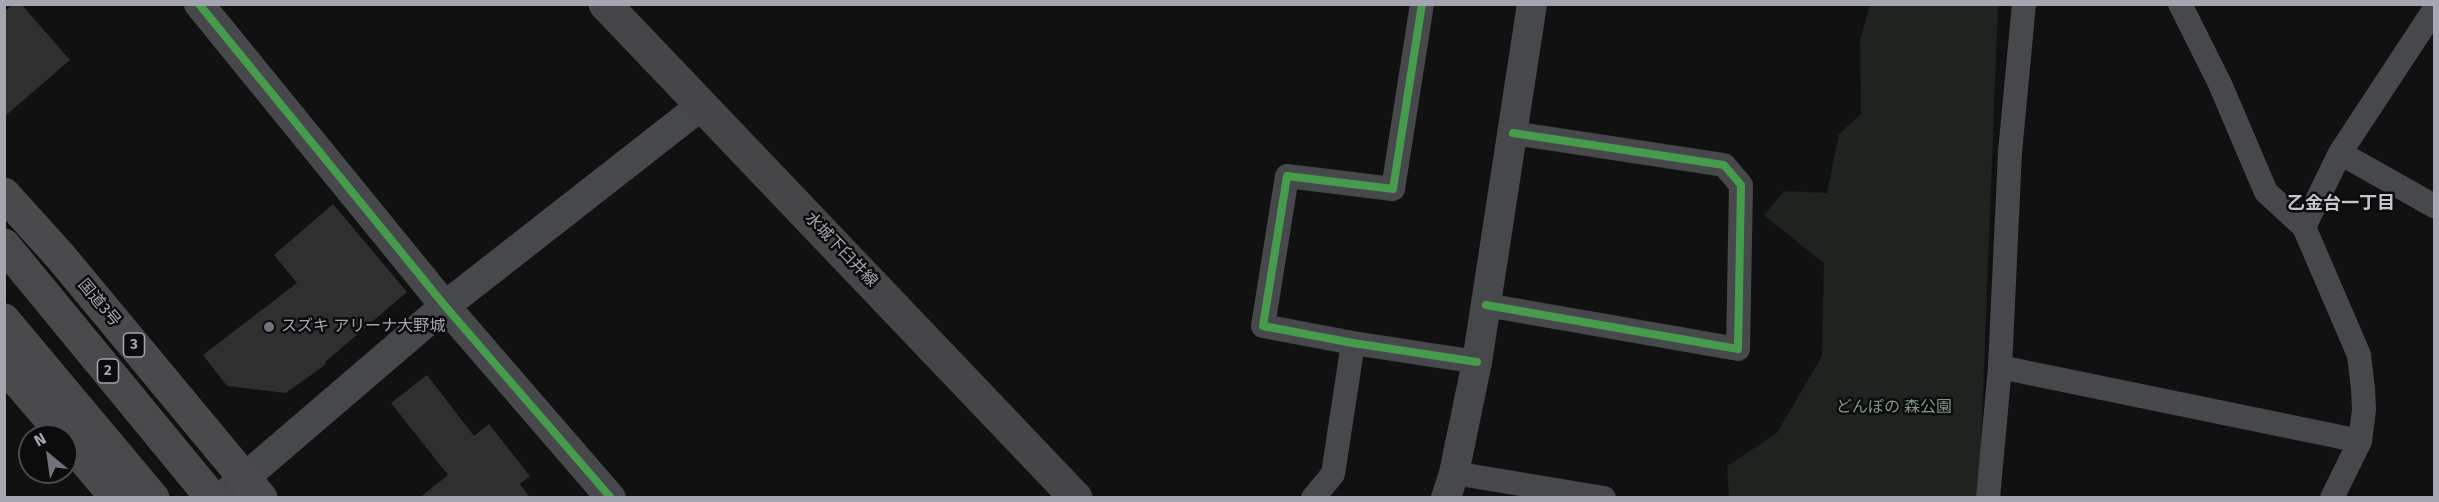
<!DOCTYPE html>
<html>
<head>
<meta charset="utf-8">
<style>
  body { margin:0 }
  #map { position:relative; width:2439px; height:502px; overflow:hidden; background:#111112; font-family:"Fira Sans",sans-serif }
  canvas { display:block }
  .frame { position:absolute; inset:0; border:6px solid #a4a7b2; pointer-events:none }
  .north { position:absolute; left:18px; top:424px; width:60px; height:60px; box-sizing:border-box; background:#0c0c0d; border:2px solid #494a4f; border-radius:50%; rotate:331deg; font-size:16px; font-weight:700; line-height:24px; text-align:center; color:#a4a7b2 }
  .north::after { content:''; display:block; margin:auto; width:21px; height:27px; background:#71727a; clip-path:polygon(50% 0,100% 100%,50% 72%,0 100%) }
</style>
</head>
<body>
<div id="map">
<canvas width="2439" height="502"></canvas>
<div class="frame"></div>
<div class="north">N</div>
</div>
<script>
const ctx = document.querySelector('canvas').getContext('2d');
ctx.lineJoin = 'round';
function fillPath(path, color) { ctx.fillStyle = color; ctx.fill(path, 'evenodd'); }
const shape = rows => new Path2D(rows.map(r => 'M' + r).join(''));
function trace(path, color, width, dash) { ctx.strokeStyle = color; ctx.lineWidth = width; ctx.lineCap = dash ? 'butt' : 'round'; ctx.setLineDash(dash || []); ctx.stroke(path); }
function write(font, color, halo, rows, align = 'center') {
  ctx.font = font + ' "Fira Sans","Noto Sans JP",sans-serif'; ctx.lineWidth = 5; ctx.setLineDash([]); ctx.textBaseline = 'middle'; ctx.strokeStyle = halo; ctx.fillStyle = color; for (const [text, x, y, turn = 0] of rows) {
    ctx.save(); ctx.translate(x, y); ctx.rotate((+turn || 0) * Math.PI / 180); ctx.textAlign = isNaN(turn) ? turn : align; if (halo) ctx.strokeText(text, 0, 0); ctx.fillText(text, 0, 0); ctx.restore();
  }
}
const green = shape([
  [1870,5,1998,5,1979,497,1729,497,1727,466,1777,433,1822,356,1824,263,1764,215,1784,191,1827,193,1839,134,1861,114,1860,40]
]);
const building = shape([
  [13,4,21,4,70,60,4,117,4,12],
  [333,204,407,292,325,362,326,364,286,393,227,386,203,355,297,283,274,255],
  [427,375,474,436,489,424,530,476,520,484,530,498,419,498,448,475,391,403]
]);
const minor = shape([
  [1422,4,1393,189,1287,176,1263,326,1353,343,1477,362],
  [2180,4,2220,84,2266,192,2304,227],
  [2340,153,2434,206],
  [1486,305,1738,349,1741,185,1724,165,1513,133],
  [2000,367,2360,441],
  [1454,473,1604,498],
  [1313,498,1333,474,1353,343],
  [1988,498,2000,367,2010,152,2024,4],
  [2332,498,2360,441,2364,410,2363,389,2359,355,2304,227,2340,153,2434,10]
]);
const tertiary = shape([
  [199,4,445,306,611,498],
  [221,498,445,306,702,105],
  [1446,498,1454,473,1477,362,1532,4]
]);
const secondary = shape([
  [605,4,1076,498]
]);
const trunk = shape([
  [4,194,60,256,261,498],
  [4,365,65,436],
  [66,438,117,498]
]);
const motorway = shape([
  [4,245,212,498],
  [4,320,153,498]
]);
const cycleway = shape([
  [199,4,445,306,611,498],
  [1422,4,1393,189,1287,176,1263,326,1353,343,1477,362],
  [1486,305,1738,349,1741,185,1724,165,1513,133]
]);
const markers = [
  [269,327,6,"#71727a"]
];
const shields = [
  [134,345,21],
  [108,371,21]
];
const shieldNames = [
  ["3",134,345],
  ["2",108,371]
];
const streetNames = [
  ["水城下臼井線",841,250,46],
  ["国道3号",99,303,50]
];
const poiNames = [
  ["スズキ アリーナ大野城",281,327]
];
const parkNames = [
  ["どんぽの 森公園",1894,408]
];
const neighbourhoodNames = [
  ["乙金台一丁目",2341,204]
];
fillPath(green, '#1e231f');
fillPath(building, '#2f2f30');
trace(minor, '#47484b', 24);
trace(tertiary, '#47484b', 30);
trace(secondary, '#464649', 33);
trace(trunk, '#4a4a4d', 33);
trace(motorway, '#49494c', 33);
trace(cycleway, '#469c4c', 8);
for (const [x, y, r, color] of markers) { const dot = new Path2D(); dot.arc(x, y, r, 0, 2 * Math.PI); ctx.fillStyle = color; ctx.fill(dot); trace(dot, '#0c0c0d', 2); }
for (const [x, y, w] of shields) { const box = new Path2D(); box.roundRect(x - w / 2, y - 12, w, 24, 4.5); ctx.fillStyle = '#0c0c0d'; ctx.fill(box); trace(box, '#a4a7b2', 1.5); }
write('bold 15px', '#a4a7b2', null, shieldNames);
write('16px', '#a4a7b2', '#0c0c0d', streetNames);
write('16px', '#a4a7b2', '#0c0c0d', poiNames, 'left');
write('16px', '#7c9b81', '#0c0c0d', parkNames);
write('bold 18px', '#c4c6ce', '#0c0c0d', neighbourhoodNames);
</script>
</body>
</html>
